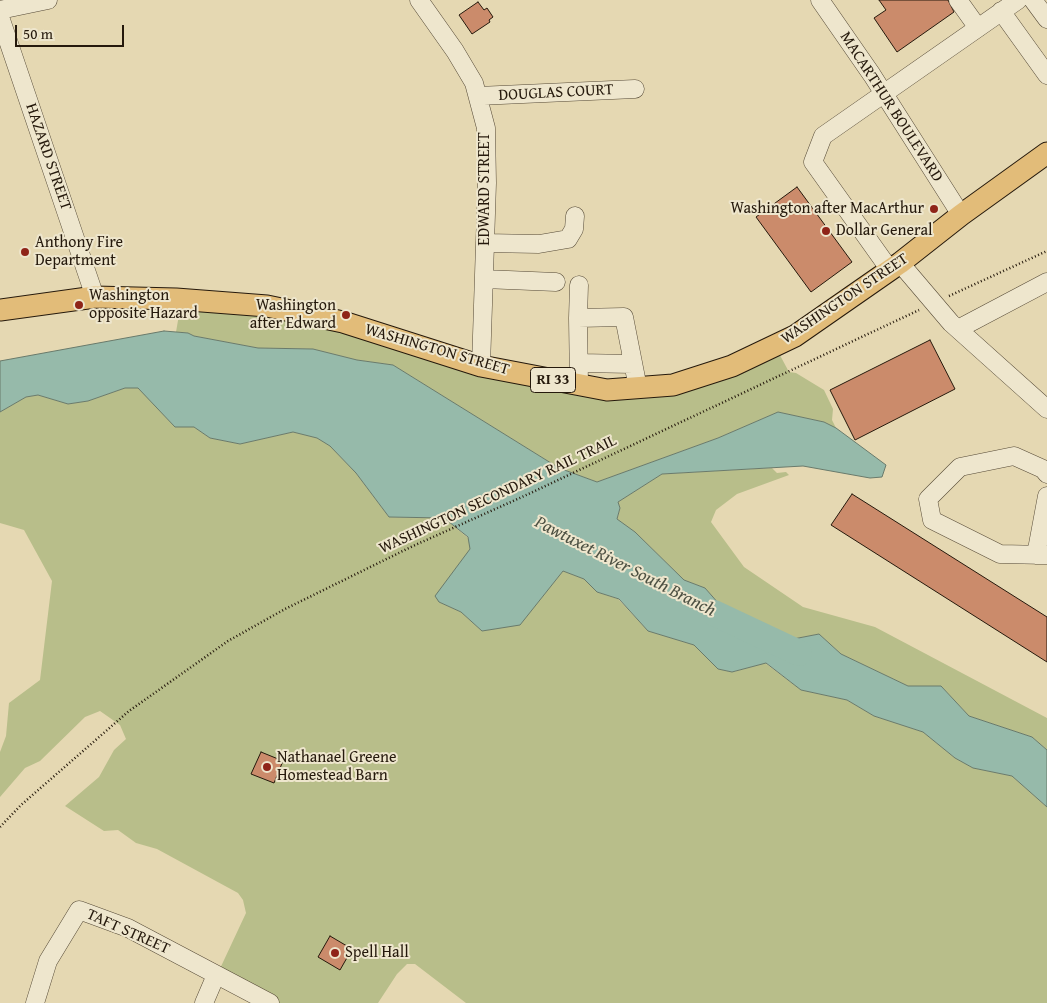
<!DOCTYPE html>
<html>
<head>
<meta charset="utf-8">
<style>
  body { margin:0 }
  #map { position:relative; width:1047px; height:1003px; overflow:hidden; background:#e5d8b2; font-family:"Gentium Book Plus",serif }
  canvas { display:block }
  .scale { position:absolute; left:15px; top:25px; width:109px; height:22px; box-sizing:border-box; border:2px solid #25190c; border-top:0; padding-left:6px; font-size:15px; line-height:18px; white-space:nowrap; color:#25190c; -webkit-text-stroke:4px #eee6cd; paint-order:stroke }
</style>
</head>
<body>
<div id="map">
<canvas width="1047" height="1003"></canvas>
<div class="scale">50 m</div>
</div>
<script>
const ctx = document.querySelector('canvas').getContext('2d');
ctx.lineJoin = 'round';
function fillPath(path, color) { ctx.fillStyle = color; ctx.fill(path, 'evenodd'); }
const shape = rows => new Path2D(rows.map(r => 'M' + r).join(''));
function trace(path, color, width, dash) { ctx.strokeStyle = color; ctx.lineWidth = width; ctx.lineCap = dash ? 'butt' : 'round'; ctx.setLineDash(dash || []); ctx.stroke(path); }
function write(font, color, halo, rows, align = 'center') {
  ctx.font = font + ' "Gentium Book Plus",serif'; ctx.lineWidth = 4; ctx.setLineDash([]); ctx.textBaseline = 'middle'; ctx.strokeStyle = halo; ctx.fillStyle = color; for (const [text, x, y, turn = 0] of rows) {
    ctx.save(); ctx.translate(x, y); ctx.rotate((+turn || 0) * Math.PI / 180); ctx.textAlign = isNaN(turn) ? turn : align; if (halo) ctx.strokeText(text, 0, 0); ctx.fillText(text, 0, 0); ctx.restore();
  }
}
const green = shape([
  [251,304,478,364,638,388,775,346,789,372,796,373,824,390,833,409,832,420,836,428,824,422,778,412,718,438,597,482,559,468,393,365,357,360,313,349,258,348,194,336,188,333,176,332,180,309],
  [125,388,139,388,175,427,194,427,210,438,240,444,293,432,317,438,330,446,356,473,389,517,444,518,468,538,471,548,439,602,461,612,482,631,520,624,563,571,584,579,597,592,618,599,648,631,694,645,718,669,733,672,765,663,801,690,847,700,874,716,923,732,955,758,973,768,1012,776,1047,807,1047,1003,466,1003,415,964,407,964,397,974,378,1003,268,1003,217,975,246,913,243,900,238,893,157,849,136,843,118,830,104,831,65,806,99,777,114,750,126,739,120,725,100,711,85,717,40,761,25,768,0,797,0,752,6,736,9,703,40,680,52,581,24,530,0,523,0,412,26,397,38,395,68,404,88,401],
  [772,468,777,473,786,472,789,475,737,494,716,510,711,522,744,567,803,607,875,627,1047,718,1047,750,1032,737,969,716,941,686,908,686,841,654,819,634,783,641,763,639,751,632,727,613,705,588,684,580,635,532,617,520,620,508,618,502,662,474]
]);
const water = shape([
  [164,331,188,333,194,336,258,348,313,349,357,360,393,365,559,468,597,482,718,438,778,412,824,422,836,428,886,465,882,477,870,478,803,466,662,474,618,502,620,508,617,519,635,532,684,580,705,588,727,613,751,632,763,639,783,641,819,634,841,654,908,686,941,686,969,716,1032,737,1047,750,1047,807,1012,776,973,768,955,758,923,732,874,716,847,700,801,690,766,663,732,672,718,669,694,645,648,631,619,599,597,592,584,579,563,571,520,625,482,631,461,612,439,602,435,596,470,549,468,537,444,518,389,517,356,473,330,446,317,438,293,432,240,444,210,438,194,427,175,427,138,388,125,388,88,401,68,404,38,395,26,397,0,412,0,361,164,331]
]);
const river = shape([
  [714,613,799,653]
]);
const building = shape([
  [879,0,948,0,954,12,897,52,874,18,886,10,879,0],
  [478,2,484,10,487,8,493,17,489,20,490,22,472,34,459,15,478,2],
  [797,187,852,262,811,292,756,217,797,187],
  [930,340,955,389,855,440,830,390,930,340],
  [852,494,1047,617,1047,662,831,525,852,494],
  [261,752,283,761,274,783,251,774,261,752],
  [330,936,352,949,340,970,318,957,330,936]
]);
const path = shape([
  [949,296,1047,251],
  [0,827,21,805,129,711,228,641,285,609,413,546,522,497,919,310]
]);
const minor = shape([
  [419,0,455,51,474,83,486,128,487,183,481,366],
  [820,0,872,75,961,215],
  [958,0,978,28],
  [1033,0,1047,19],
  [0,10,48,0],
  [1001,11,1047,75],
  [0,17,95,297],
  [478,96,635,89],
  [485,243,539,244,568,239,574,229,575,216],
  [900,263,951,323,1047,409],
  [890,270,813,162,823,136,1018,0],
  [484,279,556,282],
  [578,318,579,285],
  [958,329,1047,282],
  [579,363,633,364],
  [579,385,578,318,624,317,638,388],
  [1047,474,1043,469,1014,456,960,467,928,499,932,520,1000,554,1047,555],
  [1036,555,1047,496],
  [35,1003,48,961,79,910,128,928,270,1003],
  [204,1003,216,975]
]);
const major = shape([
  [0,310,95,297,176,299,267,306,343,322,481,366,607,390,673,385,732,366,795,336,900,263,961,215,1047,153]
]);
const markers = [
  [934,209,5,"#8f2418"],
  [826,231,5,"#8f2418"],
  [25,252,5,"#8f2418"],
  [79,305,5,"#8f2418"],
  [346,315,5,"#8f2418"],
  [267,767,5,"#8f2418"],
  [335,953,5,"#8f2418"]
];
const shields = [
  [553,380,45]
];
const shieldNames = [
  ["RI 33",553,380]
];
const streetNames = [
  ["DOUGLAS COURT",556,93,-3],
  ["MACARTHUR BOULEVARD",891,107,57],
  ["HAZARD STREET",48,157,71],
  ["EDWARD STREET",485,189,-90],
  ["WASHINGTON STREET",845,299,-34],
  ["WASHINGTON STREET",437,350,16],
  ["WASHINGTON SECONDARY RAIL TRAIL",498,495,-25],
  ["TAFT STREET",128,932,24]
];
const poiNames = [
  ["Washington after MacArthur",924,209,"right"],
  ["Dollar General",836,231],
  ["Anthony Fire",35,243],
  ["Department",35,261],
  ["Washington",89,296],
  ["opposite Hazard",89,314],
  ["Washington",336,306,"right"],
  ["after Edward",336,324,"right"],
  ["Nathanael Greene",277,758],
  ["Homestead Barn",277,776],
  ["Spell Hall",345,953]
];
const waterNames = [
  ["Pawtuxet River South Branch",625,567,27]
];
fillPath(green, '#b8be8a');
fillPath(water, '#96baaa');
trace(water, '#697a6b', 1);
trace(river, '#96baaa', 26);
fillPath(building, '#cb8b6b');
trace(building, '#25190c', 1);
trace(minor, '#554936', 19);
trace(major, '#25190c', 23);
trace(path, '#25190c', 2.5, [1, 2.5]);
trace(minor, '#eee6cd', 18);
trace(major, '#e2bc79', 21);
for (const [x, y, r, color] of markers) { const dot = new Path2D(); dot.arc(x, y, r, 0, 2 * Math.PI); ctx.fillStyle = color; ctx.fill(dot); trace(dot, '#eee6cd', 2); }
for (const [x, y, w] of shields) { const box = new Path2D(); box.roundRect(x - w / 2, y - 12.5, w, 25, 4); ctx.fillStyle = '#eee6cd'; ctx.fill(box); trace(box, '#25190c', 1); }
write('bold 15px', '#25190c', null, shieldNames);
write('16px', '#25190c', '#eee6cd', streetNames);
write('16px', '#25190c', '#eee6cd', poiNames, 'left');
write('italic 18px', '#4d5143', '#eee6cd', waterNames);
</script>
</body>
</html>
